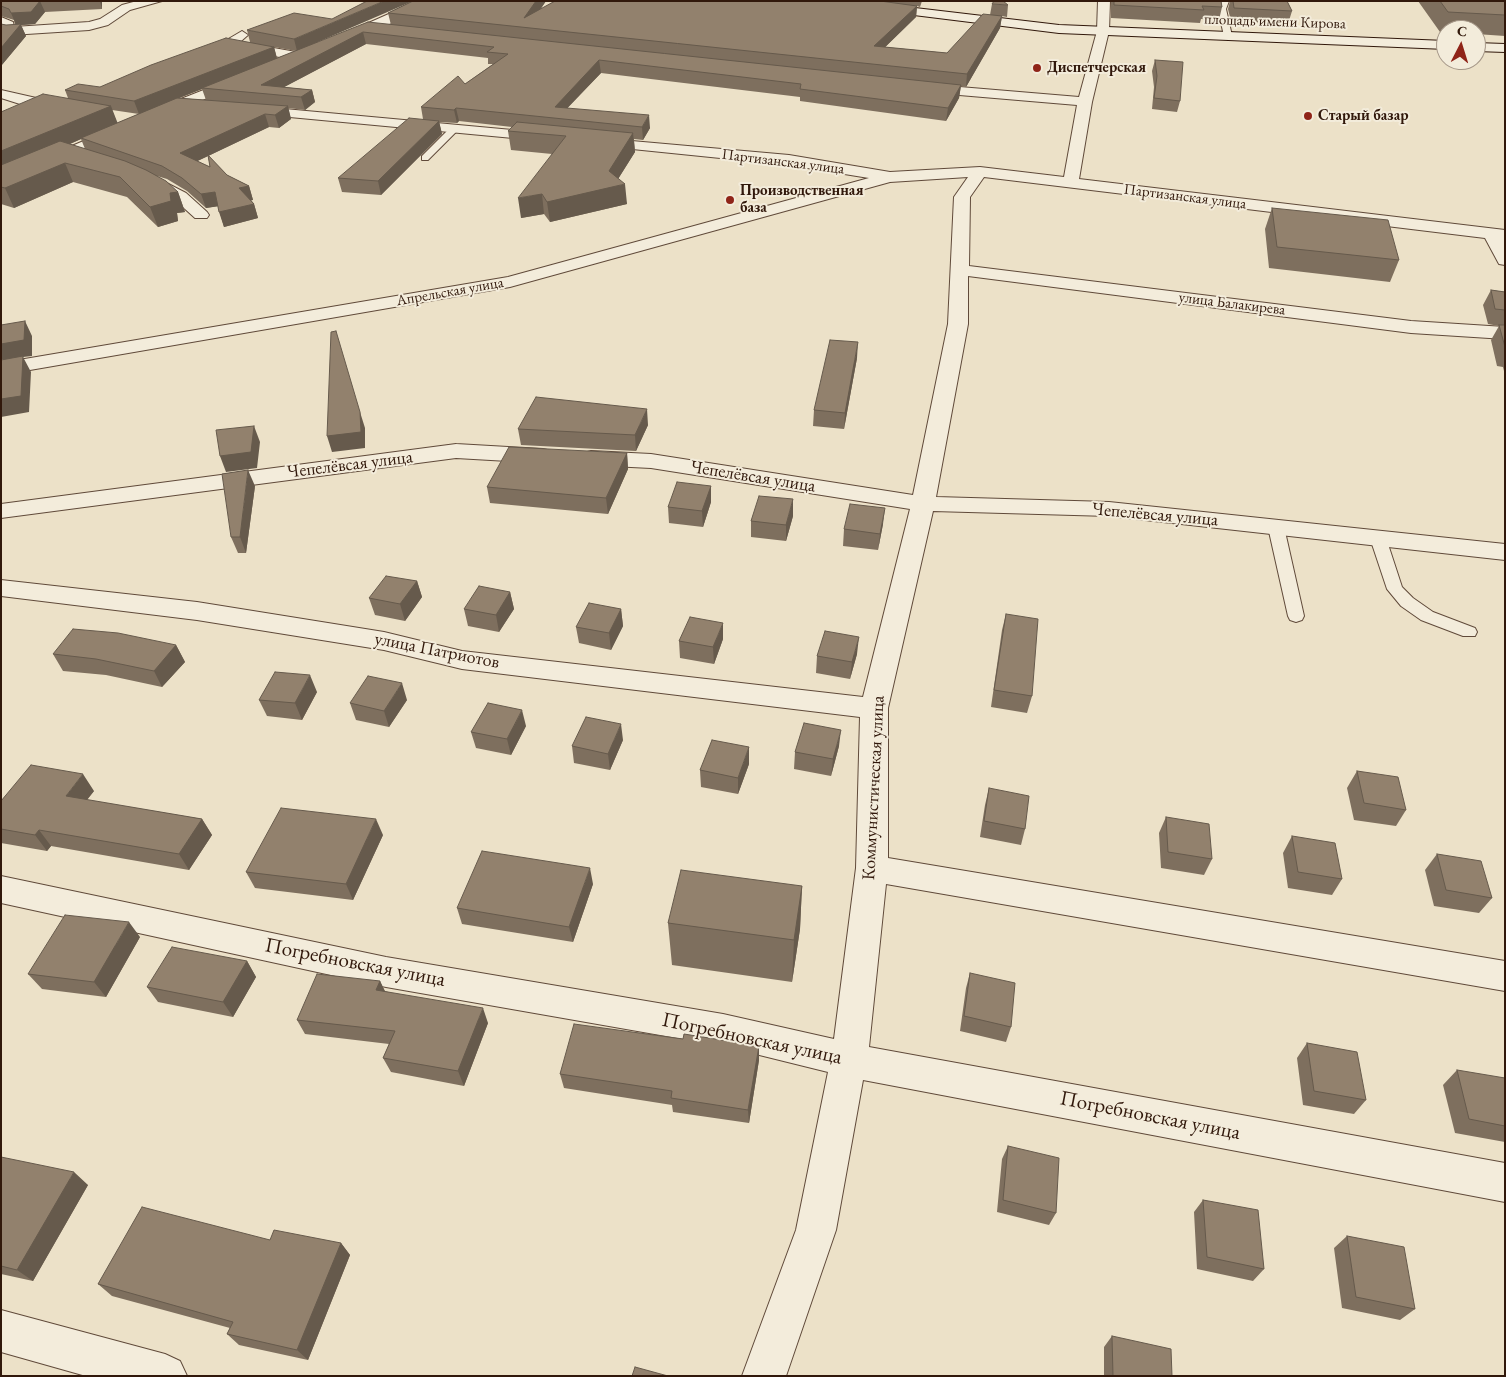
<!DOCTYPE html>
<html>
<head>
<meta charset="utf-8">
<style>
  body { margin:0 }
  #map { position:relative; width:1506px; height:1377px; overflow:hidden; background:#ece1c8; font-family:"EB Garamond",serif }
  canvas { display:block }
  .frame { position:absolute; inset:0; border:2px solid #31180b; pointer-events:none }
  .north { position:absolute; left:1436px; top:20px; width:50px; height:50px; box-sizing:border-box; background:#f3ecdb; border:1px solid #a59788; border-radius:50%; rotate:5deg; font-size:14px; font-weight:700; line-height:20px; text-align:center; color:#31180b }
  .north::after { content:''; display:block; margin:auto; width:18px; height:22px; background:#8f2418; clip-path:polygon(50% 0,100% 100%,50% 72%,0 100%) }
</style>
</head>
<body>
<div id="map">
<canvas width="1506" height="1377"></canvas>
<div class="frame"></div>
<div class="north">С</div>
</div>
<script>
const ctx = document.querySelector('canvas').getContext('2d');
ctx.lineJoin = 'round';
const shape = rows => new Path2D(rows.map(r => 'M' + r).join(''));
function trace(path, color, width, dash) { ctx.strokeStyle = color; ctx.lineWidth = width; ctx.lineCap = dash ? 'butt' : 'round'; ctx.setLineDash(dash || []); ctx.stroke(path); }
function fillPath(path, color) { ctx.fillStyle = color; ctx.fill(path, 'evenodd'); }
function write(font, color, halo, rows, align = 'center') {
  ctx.font = font + ' "EB Garamond",serif'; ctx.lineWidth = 4; ctx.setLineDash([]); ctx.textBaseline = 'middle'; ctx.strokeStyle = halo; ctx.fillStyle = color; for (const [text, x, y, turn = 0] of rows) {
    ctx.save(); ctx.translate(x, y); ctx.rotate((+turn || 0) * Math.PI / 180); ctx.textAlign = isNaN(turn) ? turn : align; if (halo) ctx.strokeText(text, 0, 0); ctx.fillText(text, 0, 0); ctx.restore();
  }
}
const lane = shape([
  [1221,1,1229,1,1226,9,1232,36,1228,38,1224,36,1218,9,1221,1],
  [452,126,460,128,428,160,422,160,422,156,452,126],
  [1276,522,1284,527,1304,616,1302,620,1296,622,1290,620,1288,616,1268,527,1276,522],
  [1378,533,1386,538,1402,587,1413,598,1433,612,1475,628,1477,632,1475,636,1463,636,1421,620,1401,606,1387,589,1370,538,1378,533]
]);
const street = shape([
  [137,1,162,1,130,10,108,25,89,30,11,35,1,33,1,17,13,22,14,27,89,22,100,19,122,5,137,1],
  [418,1,434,1,400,20,347,40,339,40,337,37,418,1],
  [1098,1,1110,1,1109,31,1092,102,1079,179,1505,230,1505,265,1499,264,1485,238,984,177,970,197,969,266,1411,321,1505,327,1505,339,1411,333,968,276,968,324,936,497,1109,502,1505,544,1505,560,1109,516,933,511,888,708,888,858,1505,961,1505,991,886,884,869,1047,1505,1163,1505,1202,863,1080,836,1230,786,1376,742,1376,796,1230,828,1072,723,1046,386,987,1,903,1,876,386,957,723,1014,834,1039,856,868,860,717,462,669,384,650,197,620,1,596,1,580,197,602,384,632,462,651,863,697,910,509,651,468,591,465,583,463,580,458,583,453,591,451,651,454,913,495,948,324,954,197,968,177,890,182,510,287,1,375,1,363,508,277,869,178,789,165,593,145,591,142,598,138,789,155,890,172,980,167,1064,177,1077,105,924,92,917,88,924,84,1079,97,1097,31,1098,1],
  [242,31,248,35,240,42,296,52,302,56,296,60,225,47,223,44,225,41,242,31],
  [239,76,244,77,246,80,244,83,163,116,158,117,151,113,153,110,239,76],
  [1,90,67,105,69,108,62,112,20,104,1,98,1,90],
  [252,106,545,133,552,137,545,141,247,113,245,110,247,107,252,106],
  [119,126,126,130,124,133,1,187,1,176,119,126],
  [147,173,186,193,207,212,209,215,207,218,195,218,174,199,141,181,139,178,147,173],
  [456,444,543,449,551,451,554,456,551,461,543,463,456,458,1,518,1,504,456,444],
  [1,1310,165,1354,180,1361,187,1376,86,1376,1,1352,1,1310]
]);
const secondary = shape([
  [819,1,856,1,1059,25,1446,41,1446,49,1059,33,825,4,819,1],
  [1476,43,1505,44,1505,52,1476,51,1476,43]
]);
const wall = shape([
  [1,1,102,1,102,9,45,12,35,24,21,25,26,36,1,66,1,24,6,25,15,25,14,20,1,16],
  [413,1,546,1,540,10,555,1,922,1,920,7,917,6,916,17,885,47,947,53,990,15,992,4,1008,5,1007,17,1002,16,1000,28,966,87,961,86,959,98,946,121,800,101,800,97,601,73,567,108,650,128,643,140,634,139,635,152,618,179,627,204,550,222,544,214,521,218,552,154,511,150,508,131,512,127,459,121,457,123,439,122,442,134,381,195,342,192,338,178,423,119,421,107,465,84,493,64,488,64,488,58,366,44,284,87,312,90,315,102,305,110,288,108,291,119,279,128,269,127,208,156,227,175,249,186,253,200,251,200,254,204,258,218,224,227,218,206,206,208,187,191,167,179,157,176,178,192,185,212,177,213,178,221,158,227,127,197,73,182,14,208,1,204,1,112,68,98,65,90,100,87,250,42,247,30,318,42,391,25,388,13],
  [274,47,296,51,277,58],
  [202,89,206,100,179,98],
  [112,110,139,114,117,123],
  [81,139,85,149,70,144],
  [208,156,210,167,197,161],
  [1111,1,1221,1,1222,7,1219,20,1201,19,1200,23,1111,18],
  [1230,1,1287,1,1292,11,1288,24,1231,21,1228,9],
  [1418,1,1505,1,1505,36,1476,34,1476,30,1446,30,1446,32,1440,32],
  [1155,60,1180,101,1177,112,1152,109,1154,87,1152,71],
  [1272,208,1399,260,1390,282,1269,268,1265,229],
  [1491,290,1505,292,1505,375,1503,367,1497,366,1491,340,1499,326,1488,324,1483,305],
  [857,358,844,429,813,426,814,410],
  [648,425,636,451,521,445,518,429],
  [627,453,628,469,608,514,490,503,487,487],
  [255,486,246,553,238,553,231,537],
  [711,486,711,502,703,527,669,523,668,507],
  [793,516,786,541,751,537,751,521],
  [883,524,878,550,843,546,844,529],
  [417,581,422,597,405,621,375,615,369,598],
  [510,592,514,609,499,632,468,626,464,609],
  [621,609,623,626,611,650,579,643,576,627],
  [1006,614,1032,696,1027,713,991,707,1002,630],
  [723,639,714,664,680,658,679,641],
  [176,645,185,662,162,687,106,675,63,671,53,654],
  [857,654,850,679,816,673,817,656],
  [317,692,302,720,267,716,259,700],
  [407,700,389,727,356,720,350,703],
  [526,726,511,755,476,748,471,732],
  [623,740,610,770,574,763,572,746],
  [839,746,831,776,794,769,795,752],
  [749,764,738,794,701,787,700,770],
  [1357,771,1406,810,1396,826,1354,820,1347,788],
  [989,788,1025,829,1021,845,980,837,985,805],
  [94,791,87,800,202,819,212,835,189,870,51,846,47,851,1,843,1,801],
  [1166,817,1212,859,1204,875,1161,868,1159,833],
  [383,835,353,900,255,888,246,872],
  [1292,836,1342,879,1332,895,1288,888,1283,853],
  [1437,854,1492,898,1479,913,1434,906,1425,870],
  [593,884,573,942,462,924,457,908],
  [802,886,800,929,792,982,672,965,668,923],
  [140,937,106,997,42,989,28,974],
  [247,961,256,977,233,1017,158,1002,147,987],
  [970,973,1011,1027,1006,1042,960,1031,966,988],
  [380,981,385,991,488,1023,464,1086,391,1072,383,1058,389,1044,305,1034,297,1020],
  [683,1039,759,1046,759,1060,749,1123,673,1112,672,1105,564,1088,560,1074],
  [1307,1043,1366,1100,1354,1114,1303,1105,1297,1058],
  [1457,1070,1505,1126,1505,1142,1455,1133,1443,1085],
  [1008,1146,1056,1213,1049,1225,997,1212,1002,1159],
  [1,1157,88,1185,33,1281,1,1274],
  [1203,1200,1264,1269,1253,1281,1197,1269,1194,1212],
  [1347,1236,1415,1309,1400,1320,1342,1308,1334,1248],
  [270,1240,341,1243,350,1255,308,1360,239,1345,227,1334,230,1328,112,1296,98,1284],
  [1112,1336,1172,1376,1104,1376,1104,1347]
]);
const shadedWall = shape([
  [40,1,45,12,35,24,21,25,26,36,1,66,1,48,16,25,11,13],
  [100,1,102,1,102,9],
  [384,1,413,1,297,51,294,39],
  [536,1,546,1,527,28,524,18],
  [917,6,916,17,874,58,874,46],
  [1002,16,1000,28,966,87,967,74],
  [363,32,366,44,271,94,261,85],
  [274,47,277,59,202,88,202,89,139,114,134,101],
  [599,60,601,73,558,118,555,107],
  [961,85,959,98,946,121,948,108],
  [312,90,315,102,305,110,301,97],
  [111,106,118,124,81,138,81,139,1,174,1,151],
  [288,106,291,119,279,128,275,115],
  [456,108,459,121,457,123,454,110],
  [265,114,269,127,185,167,180,153],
  [649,115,650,128,643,140,642,127],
  [439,121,442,134,381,195,378,181],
  [633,133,635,152,613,187,625,184,627,204,550,222,547,202,609,171],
  [65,163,73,182,14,208,5,188],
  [249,186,253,200,243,202,239,188],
  [178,192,185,212,177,213,178,221,158,227,150,207,170,193],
  [215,192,220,206,206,208,201,194],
  [542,194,544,214,521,218,518,198],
  [254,204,258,218,224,227,219,212],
  [25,321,32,336,32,356,23,357,31,372,29,412,1,417,1,399,3,361,1,357,1,344],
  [858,342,857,358,844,429,845,413],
  [647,409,648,425,636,451,635,435],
  [360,412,365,428,365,448,332,452,327,436],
  [254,426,260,442,257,468,226,472,220,456],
  [627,453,628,469,608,514,606,498],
  [248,470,255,486,246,553,240,537],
  [711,486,711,502,703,527,702,511],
  [793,499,793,516,786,541,786,525],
  [885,508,883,524,878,550,880,534],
  [417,581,422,597,405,621,400,604],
  [510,592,514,609,499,632,496,615],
  [621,609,623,626,611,650,609,633],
  [723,623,723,639,714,664,713,647],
  [859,637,857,654,850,679,852,662],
  [176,645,185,662,162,687,154,671],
  [310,675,317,692,302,720,295,703],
  [402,683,407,700,389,727,384,711],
  [522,710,526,726,511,755,507,739],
  [621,724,623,740,610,770,608,754],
  [841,730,839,746,831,776,833,759],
  [749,747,749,764,738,794,738,778],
  [83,774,94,791,77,812,66,796],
  [202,819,212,835,189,870,179,854],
  [376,819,383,835,353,900,346,884],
  [39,830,51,846,47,851,35,835],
  [590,868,593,884,573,942,569,927],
  [802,886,800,929,792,982,794,940],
  [129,922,140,937,106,997,94,982],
  [247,961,256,977,233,1017,223,1002],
  [380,981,387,996,376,990],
  [483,1008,488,1023,464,1086,458,1071],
  [759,1046,759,1060,749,1123,748,1110],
  [74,1172,88,1185,33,1281,17,1270],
  [341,1243,350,1255,308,1360,297,1350]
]);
const building = shape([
  [1,1,40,1,31,12,11,13,9,9,1,6,1,1],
  [367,1,384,1,294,39,247,30,294,13,332,19,367,1],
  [413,1,536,1,524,18,555,1,880,1,917,6,874,46,947,53,983,14,1002,16,967,74,388,13,413,1],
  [994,1,1003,1,1008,5,992,4,994,1],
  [1114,1,1221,1,1222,7,1202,6,1204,10,1114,5,1114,1],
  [1233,1,1287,1,1292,11,1234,8,1233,1],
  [1440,1,1505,1,1505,15,1448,12,1440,1],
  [368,22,961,85,948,108,800,89,801,84,599,60,555,107,649,115,642,127,456,108,454,110,421,107,458,76,465,84,508,54,487,52,494,47,363,32,261,85,312,90,301,97,202,88,368,22],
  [1,24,6,25,21,24,1,48,1,24],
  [226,38,274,47,134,101,65,90,78,84,100,87,151,65,226,38],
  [1155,60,1183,62,1180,101,1154,98,1157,76,1155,60],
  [43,94,111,106,1,151,1,112,43,94],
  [177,98,288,106,275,115,265,114,180,153,210,167,208,155,227,175,249,186,239,188,254,204,219,212,215,192,201,194,182,178,162,166,81,138,177,98],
  [409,118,439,121,378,181,338,178,409,118],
  [517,122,633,133,609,171,625,184,547,202,542,194,518,198,566,136,508,131,517,122],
  [60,141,125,161,146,170,166,181,178,192,170,193,171,201,150,207,120,177,65,163,5,188,1,187,1,165,60,141],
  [1272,208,1388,220,1399,260,1277,247,1272,208],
  [1491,290,1505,292,1505,310,1495,309,1491,290],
  [25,321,24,340,1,344,1,325,25,321],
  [1499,325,1505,325,1505,347,1499,325],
  [336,331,360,412,361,432,327,436,331,332,336,331],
  [830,340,858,342,845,413,814,410,830,340],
  [23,356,21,396,1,399,1,360,23,356],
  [536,397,647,409,635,435,518,429,536,397],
  [254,426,251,452,220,456,216,430,254,426],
  [509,447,627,453,606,498,487,487,509,447],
  [248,470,240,537,231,537,222,474,248,470],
  [677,482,711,486,702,511,668,507,677,482],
  [759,496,793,499,786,525,751,521,759,496],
  [850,504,885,508,880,534,844,529,850,504],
  [386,576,417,581,400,604,369,598,386,576],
  [479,586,510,592,496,615,464,609,479,586],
  [589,603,621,609,609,633,576,627,589,603],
  [1006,614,1038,619,1032,696,994,690,1006,614],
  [690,617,723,623,713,647,679,641,690,617],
  [73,629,118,633,176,645,154,671,96,659,53,654,73,629],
  [825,631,859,637,852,662,817,656,825,631],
  [275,672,310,675,295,703,259,700,275,672],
  [368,676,402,683,384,711,350,703,368,676],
  [488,703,522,710,507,739,471,732,488,703],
  [586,717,621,724,608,754,572,746,586,717],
  [804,723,841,730,833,759,795,752,804,723],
  [712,740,749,747,738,778,700,770,712,740],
  [31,765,83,774,66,796,202,819,179,854,39,830,35,835,1,829,1,801,31,765],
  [1357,771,1398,777,1406,810,1364,803,1357,771],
  [989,788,1029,796,1025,829,984,821,989,788],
  [281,808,376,819,346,884,246,872,281,808],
  [1166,817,1209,824,1212,859,1168,852,1166,817],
  [1292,836,1335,843,1342,879,1298,872,1292,836],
  [482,851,590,868,569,927,457,908,482,851],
  [1437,854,1481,861,1492,898,1446,890,1437,854],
  [681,870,802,886,794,940,668,923,681,870],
  [65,915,129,922,94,982,28,974,65,915],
  [172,947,247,961,223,1002,147,987,172,947],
  [970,973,1015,983,1011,1027,964,1016,970,973],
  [317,974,380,981,376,990,483,1008,458,1071,383,1058,395,1031,297,1020,317,974],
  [574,1024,683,1039,684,1034,759,1046,748,1110,671,1098,672,1091,560,1074,574,1024],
  [1307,1043,1357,1052,1366,1100,1314,1091,1307,1043],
  [1457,1070,1505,1078,1505,1126,1469,1119,1457,1070],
  [1008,1146,1059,1158,1056,1213,1003,1200,1008,1146],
  [1,1157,74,1172,17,1270,1,1266,1,1157],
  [1203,1200,1258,1210,1264,1269,1207,1257,1203,1200],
  [142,1207,270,1240,274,1230,341,1243,297,1350,227,1334,233,1322,98,1284,142,1207],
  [1347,1236,1404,1247,1415,1309,1356,1297,1347,1236],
  [1112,1336,1171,1349,1172,1376,1113,1376,1112,1336],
  [635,1367,668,1376,632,1376,635,1367]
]);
const markers = [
  [1037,68,5,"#8f2418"],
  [1308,116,5,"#8f2418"],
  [730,200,5,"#8f2418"]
];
const farStreetnames = [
  ["площадь имени Кирова",1275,22,2],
  ["Партизанская улица",783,162,7],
  ["Партизанская улица",1185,197,7],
  ["Апрельская улица",450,292,-10],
  ["улица Балакирева",1232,304,7]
];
const farPoinames = [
  ["Диспетчерская",1047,68],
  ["Старый базар",1318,116],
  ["Производственная",740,191],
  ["база",740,208]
];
const streetNames = [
  ["Чепелёвсая улица",350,465,-7],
  ["Чепелёвсая улица",753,477,9],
  ["Чепелёвсая улица",1155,515,5],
  ["улица Патриотов",437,651,11],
  ["Коммунистическая улица",874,788,-87]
];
const nearStreetnames = [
  ["Погребновская улица",355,963,11],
  ["Погребновская улица",752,1039,12],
  ["Погребновская улица",1150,1116,11]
];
trace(lane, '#604a3a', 2);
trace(street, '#604a3a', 2);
trace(secondary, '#31180b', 2);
fillPath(lane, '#f3ecdb');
fillPath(street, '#f3ecdb');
fillPath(secondary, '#f3ecdb');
fillPath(wall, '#7e6f5e');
fillPath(shadedWall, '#665a4c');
fillPath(building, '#92816d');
trace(building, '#665a4c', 1);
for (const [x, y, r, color] of markers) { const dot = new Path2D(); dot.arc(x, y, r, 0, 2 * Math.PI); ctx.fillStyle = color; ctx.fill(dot); trace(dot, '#f3ecdb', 2); }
write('15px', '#31180b', '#f3ecdb', farStreetnames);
write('bold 15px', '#31180b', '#f3ecdb', farPoinames, 'left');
write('18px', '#31180b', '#f3ecdb', streetNames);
write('21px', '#31180b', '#f3ecdb', nearStreetnames);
</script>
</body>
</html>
